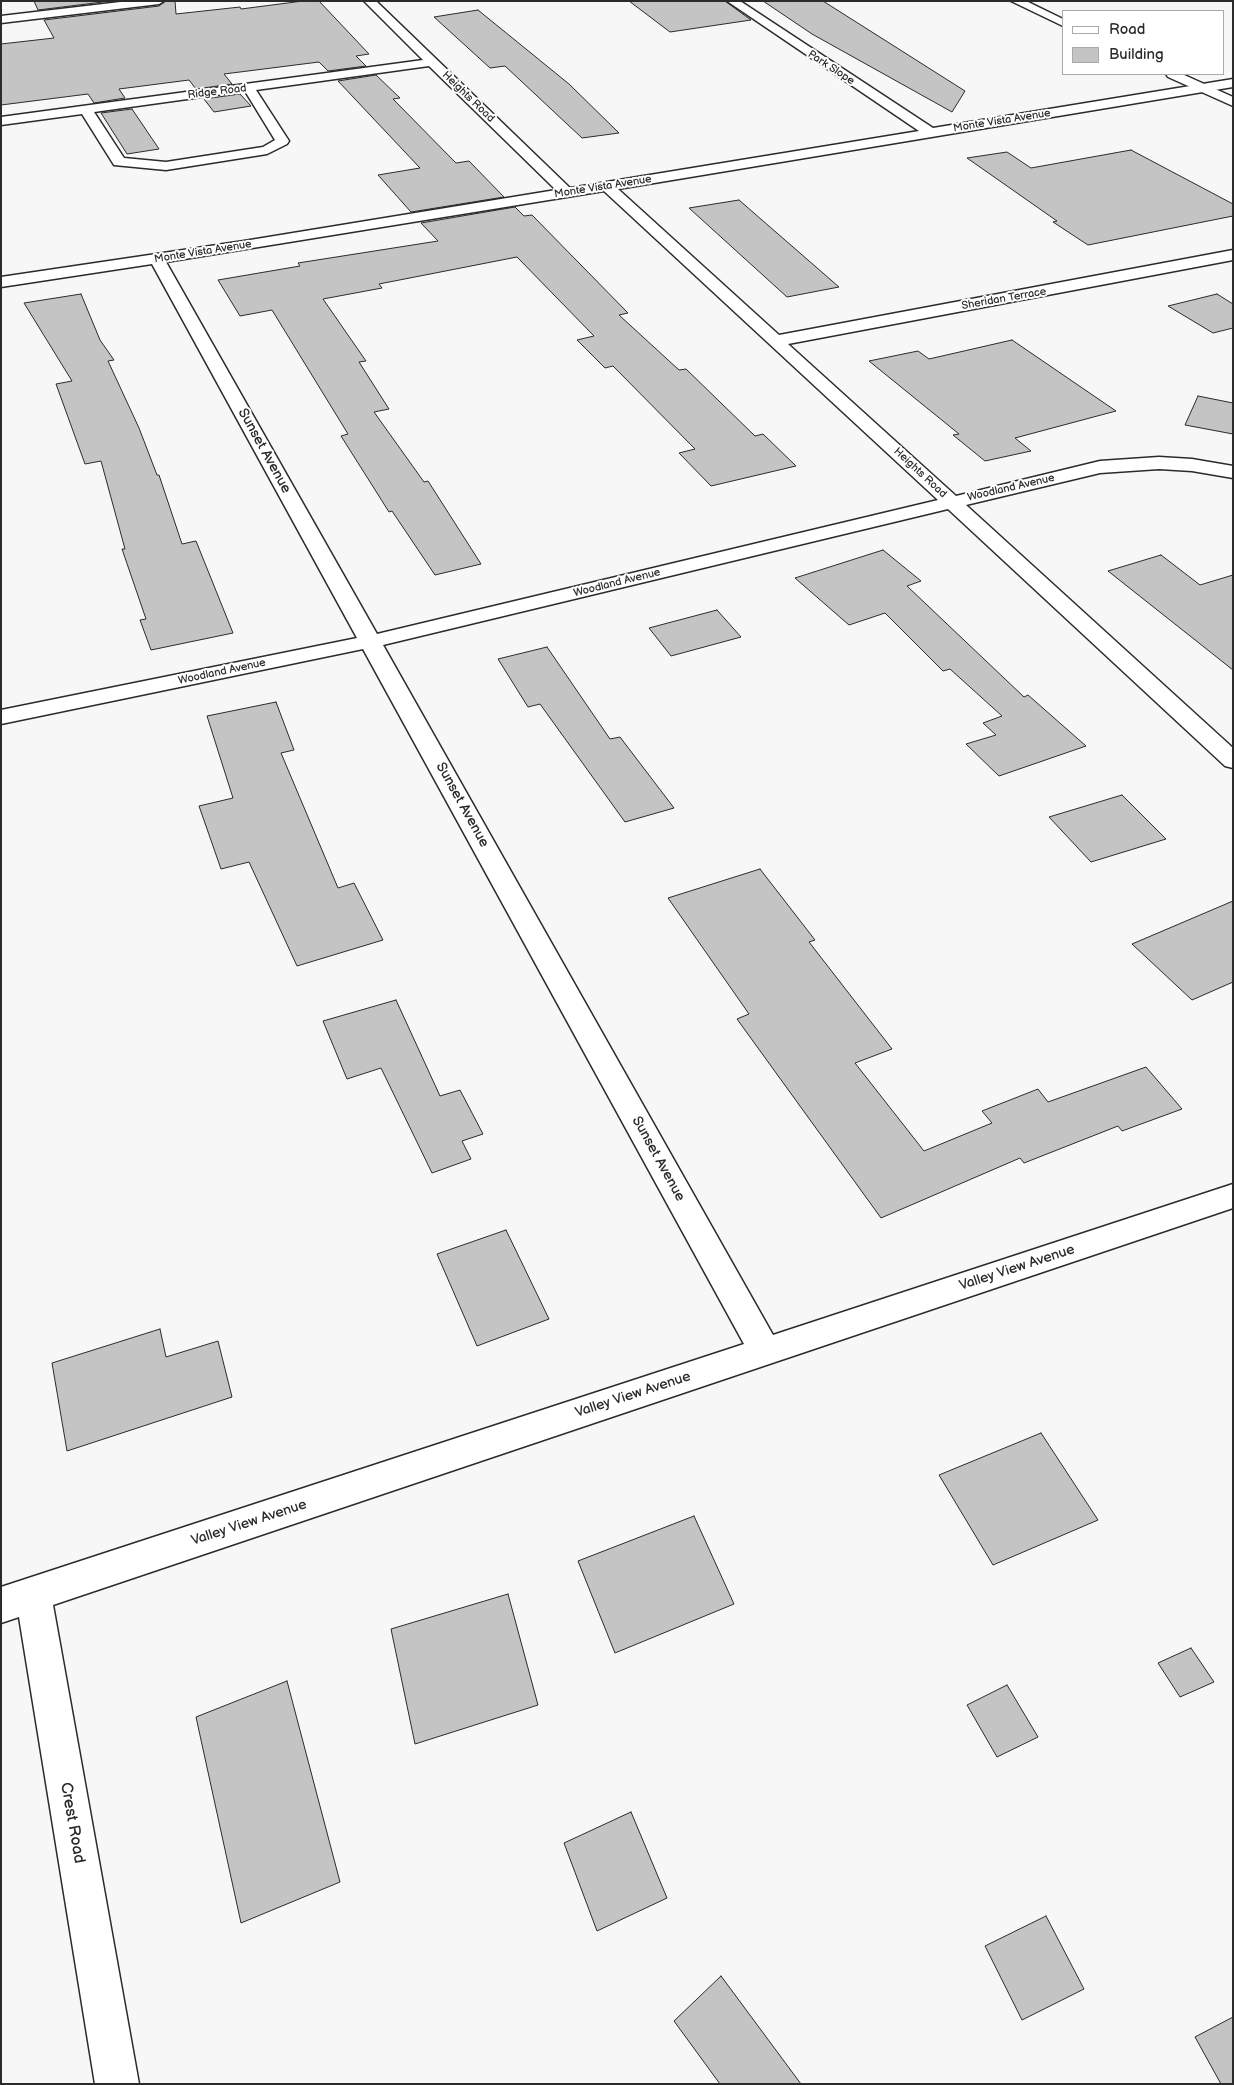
<!DOCTYPE html>
<html>
<head>
<meta charset="utf-8">
<style>
  body { margin:0 }
  #map { position:relative; width:1234px; height:2085px; overflow:hidden; background:#f7f7f7; font-family:"Balsamiq Sans",sans-serif }
  canvas { display:block }
  .frame { position:absolute; inset:0; border:2px solid #2b2b2b; pointer-events:none }
  .legend { position:absolute; left:1062px; top:10px; width:162px; height:65px; box-sizing:border-box; background:#fff; border:1px solid #aaa; margin:0; padding:6px 9px; list-style:none; font-size:15px; color:#2b2b2b }
  .legend li { display:flex; align-items:center; gap:10px; height:25px }
  .legend b { width:25px; border:1px solid #aaa }
</style>
</head>
<body>
<div id="map">
<canvas width="1234" height="2085"></canvas>
<div class="frame"></div>
<ul class="legend">
<li><b style="height:6px;background:#fff"></b>Road</li>
<li><b style="height:14px;background:#c4c4c4"></b>Building</li>
</ul>
</div>
<script>
const ctx = document.querySelector('canvas').getContext('2d');
ctx.lineJoin = 'round';
function fillPath(path, color) { ctx.fillStyle = color; ctx.fill(path, 'evenodd'); }
const shape = rows => new Path2D(rows.map(r => 'M' + r).join(''));
function trace(path, color, width, dash) { ctx.strokeStyle = color; ctx.lineWidth = width; ctx.lineCap = dash ? 'butt' : 'round'; ctx.setLineDash(dash || []); ctx.stroke(path); }
function write(font, color, halo, rows, align = 'center') {
  ctx.font = font + ' "Balsamiq Sans",sans-serif'; ctx.lineWidth = 4; ctx.setLineDash([]); ctx.textBaseline = 'middle'; ctx.strokeStyle = halo; ctx.fillStyle = color; for (const [text, x, y, turn = 0] of rows) {
    ctx.save(); ctx.translate(x, y); ctx.rotate((+turn || 0) * Math.PI / 180); ctx.textAlign = isNaN(turn) ? turn : align; if (halo) ctx.strokeText(text, 0, 0); ctx.fillText(text, 0, 0); ctx.restore();
  }
}
const building = shape([
  [34,1,111,1,38,10,34,1],
  [166,1,175,1,176,14,240,7,241,9,303,1,319,1,369,54,356,56,366,66,328,71,319,62,224,74,232,84,196,89,189,80,119,89,125,98,94,103,88,94,1,105,1,44,54,38,44,20,159,6,166,1],
  [629,1,725,1,751,20,670,32,629,1],
  [763,1,823,1,965,91,952,112,812,34,763,1],
  [478,10,569,84,619,133,582,138,505,66,490,68,434,17,478,10],
  [376,75,400,98,393,99,456,163,469,161,504,197,411,212,378,175,420,168,338,81,376,75],
  [240,94,251,106,214,112,204,99,240,94],
  [132,109,159,149,127,154,101,113,132,109],
  [1131,150,1233,204,1233,216,1088,245,1053,222,1057,221,967,158,1007,152,1031,168,1131,150],
  [739,200,839,287,787,297,689,208,739,200],
  [515,207,524,216,532,215,628,313,619,315,679,370,686,369,755,436,763,434,796,466,711,486,679,453,695,449,613,366,605,368,577,340,594,336,517,257,379,284,382,288,323,299,366,361,359,362,389,409,374,412,424,482,428,481,481,564,435,575,392,511,389,512,341,436,348,434,272,310,240,316,218,280,300,266,298,263,438,241,421,223,515,207],
  [81,294,100,340,114,360,108,361,139,428,157,475,159,475,182,544,196,541,233,633,151,650,140,620,146,619,122,549,125,549,101,461,85,464,56,384,72,381,24,303,81,294],
  [1217,294,1233,304,1233,328,1213,333,1168,306,1217,294],
  [1012,340,1116,411,1015,438,1031,451,985,461,953,435,959,434,869,361,918,351,929,359,1012,340],
  [1198,396,1233,403,1233,434,1185,425,1198,396],
  [883,550,921,581,907,586,1024,697,1028,695,1086,746,999,776,966,744,996,735,983,723,1002,716,950,669,943,671,885,613,849,625,795,578,883,550],
  [1161,555,1200,585,1233,575,1233,670,1108,571,1161,555],
  [717,610,741,637,671,656,649,628,717,610],
  [547,647,610,739,620,737,674,808,625,822,540,704,528,707,498,659,547,647],
  [276,702,294,750,281,753,338,888,354,883,383,940,297,966,249,862,221,869,199,806,233,798,207,716,276,702],
  [1122,795,1166,839,1091,862,1049,817,1122,795],
  [760,869,815,940,809,942,892,1049,855,1063,924,1151,992,1123,982,1111,1038,1089,1048,1102,1146,1067,1182,1109,1122,1131,1118,1126,1024,1163,1020,1158,881,1218,737,1019,749,1014,668,898,760,869],
  [1233,901,1233,982,1192,1000,1132,944,1233,901],
  [396,1000,440,1096,460,1090,483,1134,462,1141,471,1159,432,1173,381,1068,347,1079,323,1021,396,1000],
  [506,1230,549,1319,477,1346,437,1254,506,1230],
  [160,1329,166,1357,218,1341,232,1397,67,1451,52,1363,160,1329],
  [1041,1433,1098,1520,993,1565,939,1475,1041,1433],
  [694,1516,734,1604,615,1653,578,1561,694,1516],
  [508,1594,538,1705,415,1744,391,1629,508,1594],
  [1191,1648,1214,1682,1180,1697,1158,1663,1191,1648],
  [287,1681,340,1882,241,1923,196,1717,287,1681],
  [1007,1685,1038,1737,997,1757,967,1705,1007,1685],
  [631,1812,667,1898,597,1931,564,1843,631,1812],
  [1046,1916,1084,1989,1022,2020,985,1946,1046,1916],
  [721,1976,801,2084,720,2084,674,2021,721,1976],
  [1233,2017,1233,2084,1221,2084,1195,2037,1233,2017]
]);
const minor = shape([
  [129,1,164,1,159,4,1,23,1,16,129,1],
  [364,1,376,1,570,188,919,131,727,1,740,1,933,128,1233,79,1233,87,618,189,779,335,1233,250,1233,260,788,344,956,496,1100,461,1159,457,1192,459,1233,466,1233,478,1192,471,1159,469,1100,473,966,505,1233,748,1233,768,1225,766,948,509,383,645,773,1335,1233,1184,1233,1208,53,1605,139,2084,95,2084,19,1617,1,1623,1,1587,744,1344,363,649,1,724,1,710,357,638,152,264,1,287,1,277,244,241,556,190,429,66,256,90,289,141,287,144,267,154,166,170,114,165,82,114,1,125,1,117,423,60,364,1],
  [245,91,275,140,263,147,166,162,124,158,94,112,245,91],
  [604,191,938,500,377,634,166,262,604,191]
]);
const major = shape([
  [1011,1,1026,1,1063,19,1063,26,1011,1],
  [1166,74,1182,74,1233,97,1233,106,1168,77,1166,74]
]);
const farStreetnames = [
  ["Park Slope",831,68,33],
  ["Ridge Road",217,92,-7],
  ["Heights Road",468,97,44],
  ["Monte Vista Avenue",1002,121,-9],
  ["Monte Vista Avenue",603,187,-9],
  ["Monte Vista Avenue",203,252,-9],
  ["Sheridan Terrace",1004,299,-10],
  ["Heights Road",920,473,43],
  ["Woodland Avenue",1011,488,-13],
  ["Woodland Avenue",617,583,-14],
  ["Woodland Avenue",222,672,-12]
];
const streetNames = [
  ["Sunset Avenue",264,451,61],
  ["Sunset Avenue",462,805,61],
  ["Sunset Avenue",658,1159,61],
  ["Valley View Avenue",1017,1268,-18],
  ["Valley View Avenue",633,1395,-18],
  ["Valley View Avenue",249,1523,-18]
];
const nearStreetnames = [
  ["Crest Road",72,1823,80]
];
fillPath(building, '#c4c4c4');
trace(building, '#2b2b2b', 1);
trace(minor, '#2b2b2b', 3);
trace(major, '#2b2b2b', 3);
fillPath(minor, '#fff');
fillPath(major, '#fff');
write('11px', '#2b2b2b', '#fff', farStreetnames);
write('14px', '#2b2b2b', '#fff', streetNames);
write('16px', '#2b2b2b', '#fff', nearStreetnames);
</script>
</body>
</html>
